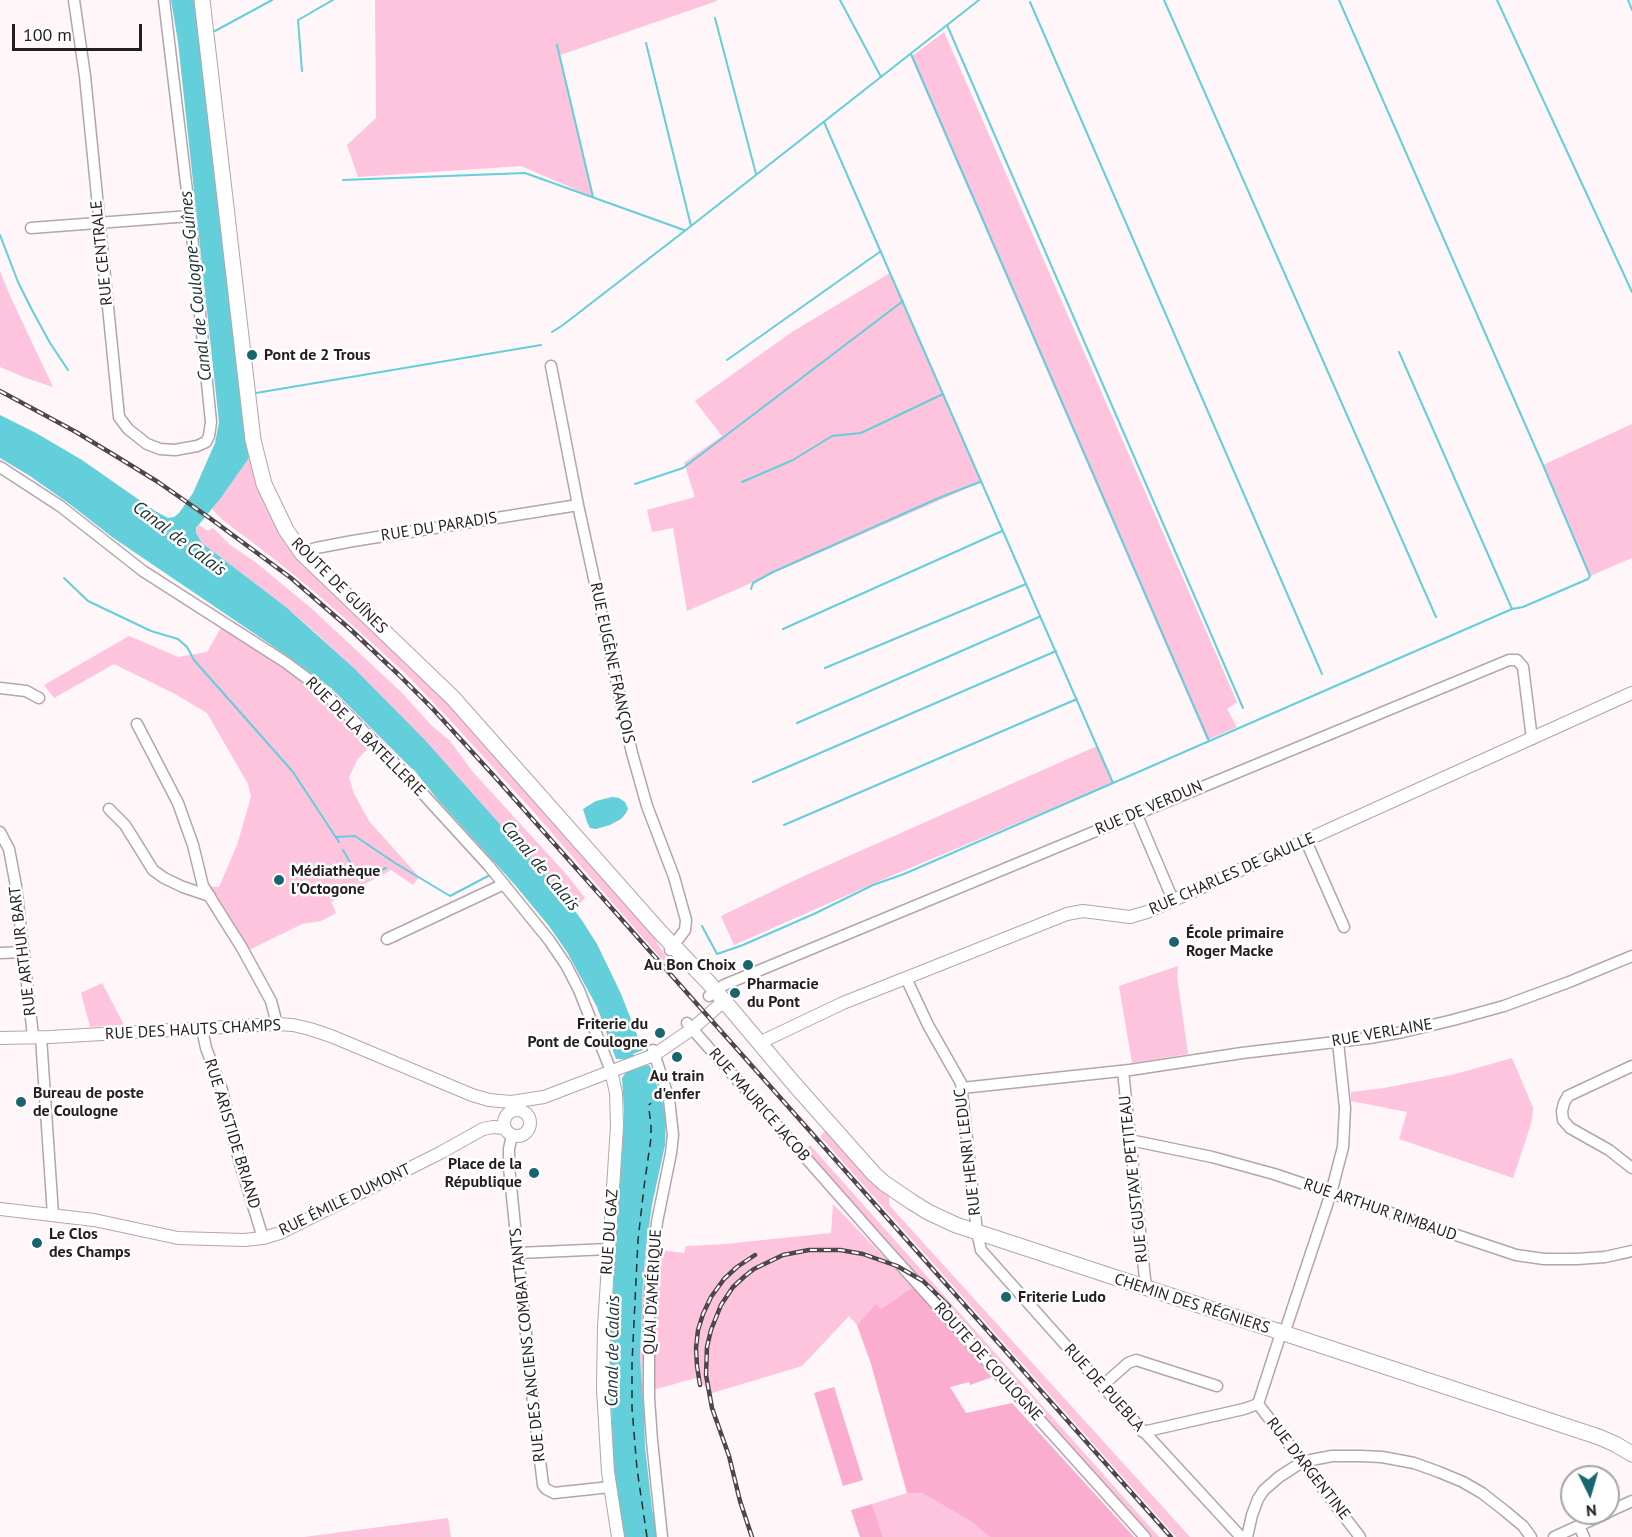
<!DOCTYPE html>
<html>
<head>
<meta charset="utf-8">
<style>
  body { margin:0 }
  #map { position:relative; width:1632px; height:1537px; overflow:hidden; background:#fef6f9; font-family:"PT Sans",sans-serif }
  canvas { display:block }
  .north { position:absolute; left:1560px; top:1465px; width:60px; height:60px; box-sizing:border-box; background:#fff; border:2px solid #a8a5a6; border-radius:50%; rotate:175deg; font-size:16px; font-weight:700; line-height:24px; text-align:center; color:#251e21 }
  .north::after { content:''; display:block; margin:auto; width:21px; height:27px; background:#18666d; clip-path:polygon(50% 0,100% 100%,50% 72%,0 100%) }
  .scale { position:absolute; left:12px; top:24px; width:130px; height:27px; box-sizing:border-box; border:3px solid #251e21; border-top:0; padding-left:8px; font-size:18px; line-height:21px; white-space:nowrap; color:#251e21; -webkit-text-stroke:4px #fff; paint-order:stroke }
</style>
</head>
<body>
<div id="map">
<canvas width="1632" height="1537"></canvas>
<div class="north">N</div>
<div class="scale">100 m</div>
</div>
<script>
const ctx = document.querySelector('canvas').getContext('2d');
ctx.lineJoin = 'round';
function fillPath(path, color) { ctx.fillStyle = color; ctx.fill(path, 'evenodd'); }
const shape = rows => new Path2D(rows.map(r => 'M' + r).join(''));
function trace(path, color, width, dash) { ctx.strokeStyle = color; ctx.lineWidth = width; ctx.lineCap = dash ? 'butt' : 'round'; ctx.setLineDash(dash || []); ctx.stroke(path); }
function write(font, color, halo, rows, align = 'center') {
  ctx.font = font + ' "PT Sans",sans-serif'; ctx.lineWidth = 5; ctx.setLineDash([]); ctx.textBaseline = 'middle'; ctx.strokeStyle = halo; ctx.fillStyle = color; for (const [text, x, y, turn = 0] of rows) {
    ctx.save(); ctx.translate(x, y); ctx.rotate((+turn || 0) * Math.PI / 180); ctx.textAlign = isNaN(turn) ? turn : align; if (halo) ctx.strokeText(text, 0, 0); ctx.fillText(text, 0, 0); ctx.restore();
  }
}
const green = shape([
  [375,0,716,0,717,1,560,55,593,197,521,166,358,177,347,145,376,118],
  [944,32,1237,702,1227,709,1237,727,1207,740,911,57],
  [0,271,10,296,53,387,26,378,0,367],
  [890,273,981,482,687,611,673,528,652,532,647,510,695,497,684,463,722,436,695,401,792,332],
  [240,400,244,402,266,505,510,769,653,936,668,960,665,963,531,809,449,719,407,675,350,623,309,587,269,555,224,521,212,509,249,458],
  [1632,424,1632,558,1590,576,1543,465],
  [199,525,208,531,213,528,230,545,254,561,312,609,401,692,431,725,450,741,472,771,566,874,585,898,574,910,563,895,425,740,354,668,315,632,286,607,202,543,196,533,196,529],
  [221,628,295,674,320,693,372,744,357,760,349,777,354,794,369,821,419,877,413,885,391,870,331,902,336,913,321,921,302,924,245,952,203,886,219,887,237,845,251,797,248,784,207,713,175,694,114,664,54,698,44,685,129,636,178,657,207,652],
  [1097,746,1113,783,891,876,734,945,721,916,806,875],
  [1178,966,1177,977,1188,1054,1132,1063,1119,986],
  [102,983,124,1025,90,1027,81,993],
  [1512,1058,1533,1108,1532,1120,1526,1139,1513,1178,1399,1139,1407,1112,1351,1101,1351,1092,1384,1088,1456,1074],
  [827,1129,889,1195,889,1205,1190,1537,1176,1537,820,1136],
  [810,1145,1159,1537,1150,1537,837,1186,806,1149],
  [833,1204,913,1287,881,1309,876,1305,857,1325,849,1316,802,1366,712,1393,696,1378,642,1393,640,1358,643,1281,646,1248,684,1253,686,1246,725,1244,831,1233],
  [907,1493,922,1493,969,1520,990,1537,883,1537,872,1504],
  [448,1518,451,1537,304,1537]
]);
const forest = shape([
  [913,1287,992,1377,970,1385,969,1382,950,1387,966,1413,1012,1403,1134,1537,990,1537,969,1520,922,1493,907,1493,871,1364,857,1325,876,1304,881,1309],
  [834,1387,863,1480,843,1486,814,1393],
  [872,1504,883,1537,860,1537,851,1510]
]);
const water = shape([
  [171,0,195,0,244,433,249,458,220,499,196,528,196,533,202,543,286,607,354,668,425,740,563,895,581,919,597,944,621,994,643,1050,633,1054,640,1067,648,1065,650,1066,662,1099,666,1121,665,1145,652,1205,646,1248,643,1281,640,1358,644,1414,645,1447,652,1508,657,1537,624,1537,614,1472,609,1356,623,1136,624,1110,622,1078,627,1071,622,1059,616,1059,597,1007,567,952,549,926,515,885,438,800,414,770,411,768,331,688,289,657,112,537,71,505,30,476,0,458,0,415,36,433,82,460,155,511,168,518,174,517,179,513,193,493,215,443,219,422,178,42],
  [612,797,619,798,625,802,628,809,626,813,621,819,610,825,596,829,590,828,587,822,583,809,596,801]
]);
const stream = shape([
  [840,0,881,77],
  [1164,0,1436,617],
  [1339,0,1543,465,1590,576,1588,579,1523,607,1512,609],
  [1497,0,1632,292],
  [1628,0,1632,10],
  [1030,2,1322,674],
  [715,18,756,174],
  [947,25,1243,708],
  [215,31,272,0],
  [646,43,691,226],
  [557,45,593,197],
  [911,54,1209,741],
  [302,71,298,20,333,0],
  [343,180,525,173,684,230],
  [0,235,18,282,32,310,50,343,68,370],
  [552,332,563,325,691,226,979,0],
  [727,360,881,251],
  [256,393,541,345],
  [742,482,793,460,832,436,861,433,943,394],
  [635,484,683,468,903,301],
  [64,578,88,601,151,631,178,639,187,647,194,660,209,677,293,772,339,842],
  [751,589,753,583,773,572,941,497,980,482],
  [783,629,1002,531],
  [825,668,1026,584],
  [797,723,1039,617],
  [753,782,1056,651],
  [1113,783,1512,609,1399,352],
  [784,825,1077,699],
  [336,837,355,836,395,863,450,896,490,875],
  [343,850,360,879,368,877,386,868],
  [702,926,717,954,743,945,816,913,873,885,904,874,1113,783,824,122]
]);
const ferry = shape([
  [647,1537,637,1469,632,1408,632,1363,638,1240,644,1187,651,1138,651,1126,649,1109,649,1105,651,1103]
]);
const minor = shape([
  [74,0,85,76,119,417,128,429,147,444,160,449,175,450,197,446,206,442,209,436,211,422,190,216,164,0],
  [31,228,190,216],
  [551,366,578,505,632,753,647,806,674,877,686,920,685,930,670,950],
  [0,467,60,506,143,571,285,662,316,685,349,716,404,773,489,866,549,940,566,965,579,990,611,1071],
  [302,553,316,548,353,541,578,505],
  [0,688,26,691,39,698],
  [137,724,178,803,193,845,203,886,242,948,271,1001,277,1024],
  [109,809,125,825,153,870,164,878,183,887,210,896],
  [1136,813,1173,900],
  [0,832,9,849,16,886,33,1036],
  [1306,841,1344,927],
  [387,939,504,884],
  [0,953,24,952],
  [906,978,928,1025,961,1083,977,1232,981,1250,1102,1386,1241,1537],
  [709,996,724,985,1509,660,1517,660,1523,667,1532,739],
  [687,1023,879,1241,1145,1537],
  [202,1029,206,1048,222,1090,239,1160,263,1238],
  [41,1037,53,1215],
  [653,1050,669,1099,673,1135,671,1153,657,1222,651,1276,649,1312,649,1398,652,1441,662,1537],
  [1632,1066,1568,1096,1564,1103,1562,1111,1563,1120,1570,1128,1609,1150,1632,1168],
  [1123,1071,1146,1288],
  [962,1088,1130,1070,1242,1053,1369,1038,1403,1032,1453,1020,1504,1006,1569,982,1632,956],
  [512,1135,509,1149,509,1167,533,1402,543,1485,546,1489,554,1493,610,1487],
  [1130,1140,1212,1157,1274,1174,1516,1255,1544,1259,1577,1259,1605,1257,1632,1251],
  [518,1253,609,1249],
  [1284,1334,1331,1193,1343,1147,1345,1108,1338,1042],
  [1102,1386,1128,1363,1136,1360,1217,1386],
  [1258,1404,1360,1537],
  [1258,1404,1281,1333],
  [1143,1432,1244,1409,1258,1404],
  [1608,1512,1632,1501],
  [1579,1526,1584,1537],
  [1247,1537,1252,1515,1258,1499,1264,1490,1279,1477,1302,1462,1311,1460,1332,1456,1361,1456,1382,1457,1414,1463,1439,1472,1463,1482,1482,1493,1505,1511,1523,1526,1531,1537],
  [1554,1537,1607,1513]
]);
const tertiary = shape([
  [0,1038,50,1037,277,1024,293,1025,310,1029,331,1036,472,1095,489,1100,511,1102,544,1097,654,1055,692,1029,724,1001],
  [759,1043,843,1003,1067,914,1083,911,1130,917,1147,912,1632,693],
  [611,1071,616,1093,617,1126,604,1327,603,1389,608,1472,618,1537],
  '504 1123a13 13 0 1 1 26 0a13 13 0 1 1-26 0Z',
  [0,1209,94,1220,178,1238,244,1240,263,1238,280,1233,440,1153,483,1129,493,1127,504,1128]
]);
const secondary = shape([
  [202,0,253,440,264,484,286,530,302,553,453,698,660,932,709,983,795,1085,874,1174,884,1183,912,1202,928,1212,956,1225,1599,1437,1615,1444,1632,1454]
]);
const rail = shape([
  [0,391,76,432,119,458,158,482,211,519,291,578,350,629,398,674,432,708,495,777,1171,1537],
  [700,1385,697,1366,696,1348,698,1330,703,1314,711,1297,724,1279,737,1267,755,1255],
  [752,1537,740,1501,729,1456,712,1408,706,1375,707,1347,711,1330,721,1305,733,1287,745,1276,754,1269,783,1255,809,1250,840,1250,863,1254,897,1266,923,1281,949,1306]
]);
const markers = [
  [252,355,6,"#18666d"],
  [279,880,6,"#18666d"],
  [1174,942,6,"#18666d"],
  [748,965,6,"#18666d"],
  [735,993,6,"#18666d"],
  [660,1033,6,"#18666d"],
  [677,1057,6,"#18666d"],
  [21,1102,6,"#18666d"],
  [534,1173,6,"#18666d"],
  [37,1243,6,"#18666d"],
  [1006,1297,6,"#18666d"]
];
const streetNames = [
  ["RUE CENTRALE",102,253,-96],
  ["RUE DU PARADIS",439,527,-9],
  ["ROUTE DE GUÎNES",339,586,45],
  ["RUE EUGÈNE FRANÇOIS",612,663,78],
  ["RUE DE LA BATELLERIE",365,737,45],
  ["RUE DE VERDUN",1149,808,-23],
  ["RUE CHARLES DE GAULLE",1232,874,-24],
  ["RUE ARTHUR BART",23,951,-97],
  ["RUE DES HAUTS CHAMPS",193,1030,-3],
  ["RUE VERLAINE",1382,1033,-10],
  ["RUE MAURICE JACOB",759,1105,49],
  ["RUE ARISTIDE BRIAND",232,1134,73],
  ["RUE HENRI LEDUC",968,1152,-97],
  ["RUE GUSTAVE PETITEAU",1134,1179,-96],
  ["RUE ÉMILE DUMONT",345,1200,-26],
  ["RUE ARTHUR RIMBAUD",1380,1210,19],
  ["RUE DU GAZ",610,1232,-86],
  ["QUAI D'AMÉRIQUE",653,1292,-87],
  ["CHEMIN DES RÉGNIERS",1192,1304,18],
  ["RUE DES ANCIENS COMBATTANTS",528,1345,-96],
  ["ROUTE DE COULOGNE",988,1362,48],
  ["RUE DE PUEBLA",1104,1388,48],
  ["RUE D'ARGENTINE",1308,1469,52]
];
const poiNames = [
  ["Pont de 2 Trous",264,355],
  ["Médiathèque",291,871],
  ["l'Octogone",291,889],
  ["École primaire",1186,933],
  ["Roger Macke",1186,951],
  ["Au Bon Choix",736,965,"right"],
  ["Pharmacie",747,984],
  ["du Pont",747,1002],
  ["Friterie du",648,1024,"right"],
  ["Pont de Coulogne",648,1042,"right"],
  ["Au train",677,1076,"center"],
  ["d'enfer",677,1094,"center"],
  ["Bureau de poste",33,1093],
  ["de Coulogne",33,1111],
  ["Place de la",522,1164,"right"],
  ["République",522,1182,"right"],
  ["Le Clos",49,1234],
  ["des Champs",49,1252],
  ["Friterie Ludo",1018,1297]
];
const waterNames = [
  ["Canal de Coulogne-Guînes",196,286,-96],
  ["Canal de Calais",179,539,37],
  ["Canal de Calais",540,866,50],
  ["Canal de Calais",613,1351,-89]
];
fillPath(green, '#fec3dd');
fillPath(forest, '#fbadd0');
fillPath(water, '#62cfdb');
trace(stream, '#62cfdb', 2);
trace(ferry, '#1c3133', 1.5, [8, 6]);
trace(minor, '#b6a4ab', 13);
trace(tertiary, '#b6a4ab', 14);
trace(secondary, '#b6a4ab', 17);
trace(minor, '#fff', 10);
trace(tertiary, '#fff', 12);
trace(secondary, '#fff', 15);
trace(rail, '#4e474a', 4.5);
trace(rail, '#fff', 2, [7]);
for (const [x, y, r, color] of markers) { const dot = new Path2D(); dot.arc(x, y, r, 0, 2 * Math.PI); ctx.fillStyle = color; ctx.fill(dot); trace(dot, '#fff', 2); }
write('16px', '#251e21', '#fff', streetNames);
write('bold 16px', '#251e21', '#fff', poiNames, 'left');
write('italic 18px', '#1c3133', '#fff', waterNames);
</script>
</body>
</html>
